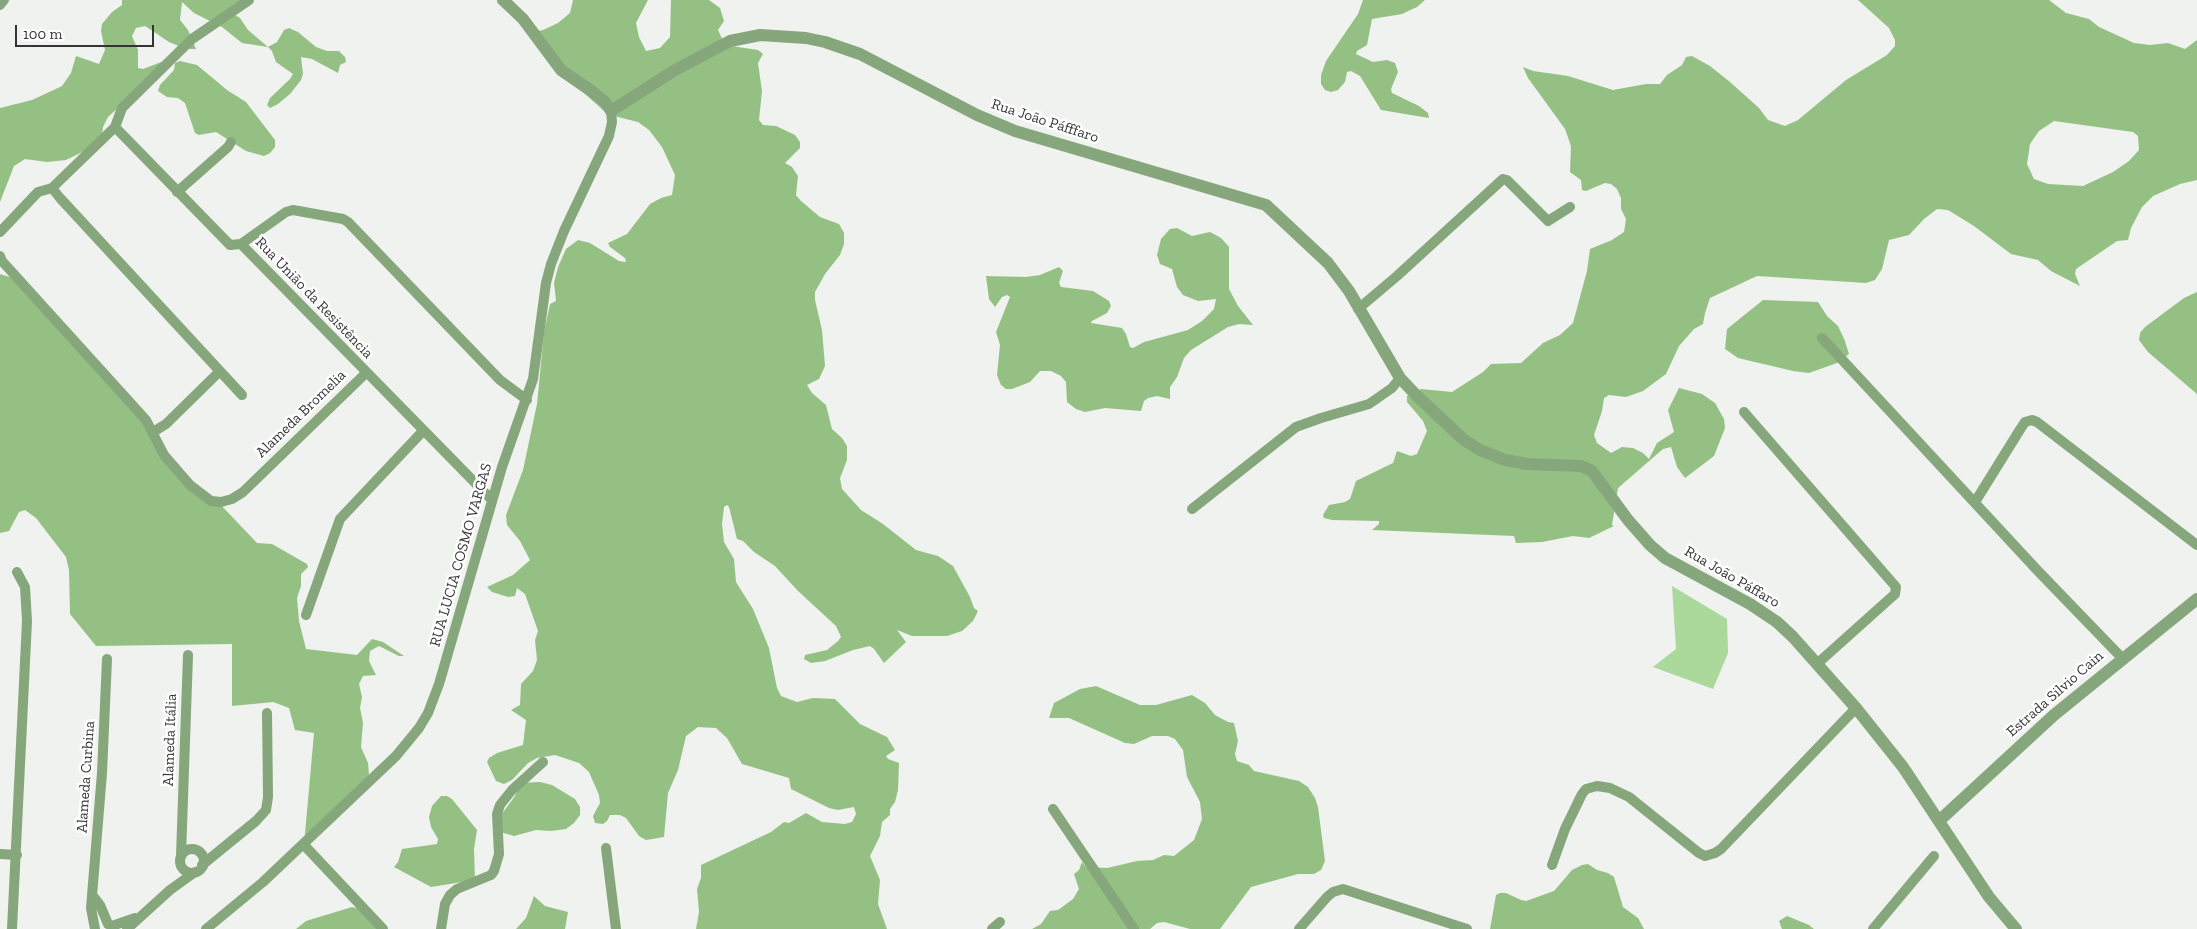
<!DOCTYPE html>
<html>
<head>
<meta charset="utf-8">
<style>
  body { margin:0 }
  #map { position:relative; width:2197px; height:929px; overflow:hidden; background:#eff2ee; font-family:"Zilla Slab",serif }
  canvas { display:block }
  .scale { position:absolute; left:15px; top:25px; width:139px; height:22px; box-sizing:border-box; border:2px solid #333433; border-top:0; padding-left:6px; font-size:15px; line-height:18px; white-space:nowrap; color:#333433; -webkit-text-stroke:4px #fff; paint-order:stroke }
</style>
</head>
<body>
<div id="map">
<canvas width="2197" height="929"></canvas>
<div class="scale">100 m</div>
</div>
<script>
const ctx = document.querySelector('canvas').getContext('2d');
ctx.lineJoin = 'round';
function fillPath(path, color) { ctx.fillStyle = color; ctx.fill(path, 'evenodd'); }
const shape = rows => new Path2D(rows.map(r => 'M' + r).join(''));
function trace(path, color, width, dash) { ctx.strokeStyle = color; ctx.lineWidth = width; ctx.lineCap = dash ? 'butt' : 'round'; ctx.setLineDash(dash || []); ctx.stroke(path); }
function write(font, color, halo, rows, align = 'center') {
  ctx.font = font + ' "Zilla Slab",serif'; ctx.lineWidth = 5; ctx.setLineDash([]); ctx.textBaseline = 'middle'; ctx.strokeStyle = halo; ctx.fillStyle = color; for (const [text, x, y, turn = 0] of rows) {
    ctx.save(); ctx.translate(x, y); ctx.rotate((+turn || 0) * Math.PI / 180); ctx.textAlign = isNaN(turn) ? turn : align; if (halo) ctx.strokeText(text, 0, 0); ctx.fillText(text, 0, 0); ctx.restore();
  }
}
const forest = shape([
  [122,0,245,0,232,13,240,18,248,30,268,47,277,42,284,30,289,28,298,32,316,47,327,51,339,51,345,57,346,62,340,65,338,73,312,59,301,57,303,74,301,80,290,94,278,104,270,108,267,105,270,98,290,79,293,74,276,62,272,51,268,47,242,43,222,27,194,13,182,2,180,20,188,30,196,49,186,49,169,42,145,26,136,28,132,36,138,50,138,68,143,69,164,61,142,86,108,117,103,127,101,143,66,160,47,162,25,159,14,166,0,202,0,108,32,100,62,86,71,73,76,56,99,64,105,50,101,31,102,24,112,12,122,5],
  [573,0,648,0,636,23,639,37,646,51,660,48,670,37,671,0,709,0,720,8,724,21,718,30,725,45,758,50,763,54,758,63,762,91,759,120,763,125,776,126,795,135,800,142,800,148,785,163,792,167,798,176,796,195,801,201,820,217,839,224,844,233,844,244,840,255,825,274,815,292,815,300,822,330,825,366,819,379,807,385,812,393,826,405,832,429,842,438,847,446,847,460,840,478,842,489,861,510,883,524,916,550,938,556,953,566,970,597,974,608,978,611,973,621,962,631,947,636,912,636,897,630,906,642,884,663,874,649,870,646,853,650,825,661,811,663,804,659,805,655,827,650,838,641,841,637,836,626,798,591,775,566,754,552,743,541,737,539,729,507,727,505,724,507,722,524,724,542,734,559,736,582,753,609,769,648,777,688,781,696,797,702,813,698,835,699,860,724,887,737,895,750,886,756,888,759,899,763,898,790,895,802,890,809,890,815,882,822,880,836,870,856,880,880,878,904,887,929,696,929,699,912,697,889,701,878,701,865,771,832,784,822,789,823,806,813,822,822,845,824,852,822,856,814,854,807,838,810,829,808,791,789,789,778,742,764,727,738,716,728,698,727,686,736,678,770,668,793,664,837,646,840,639,836,626,818,620,815,610,815,607,821,603,824,595,823,593,816,600,803,599,795,589,772,579,763,555,755,537,758,528,763,512,780,504,784,496,781,487,762,489,758,497,753,523,745,526,720,511,710,520,705,521,684,533,671,537,660,535,640,538,631,525,594,517,588,515,596,508,597,492,592,487,587,513,575,530,560,520,541,507,525,506,515,523,470,537,404,544,332,550,304,556,301,554,283,558,267,566,249,578,240,590,243,619,261,626,262,625,258,610,247,608,243,627,234,650,204,661,198,672,195,675,175,662,147,649,130,638,122,614,116,603,110,568,79,534,32,543,30,558,23,570,13],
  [1363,0,1425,0,1417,7,1402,14,1372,19,1367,45,1357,51,1356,54,1373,62,1387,60,1395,63,1398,72,1391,89,1392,93,1419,106,1428,113,1429,118,1381,110,1360,76,1351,71,1347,72,1345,82,1338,90,1331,92,1325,90,1321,84,1321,75,1326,61,1358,14],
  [1858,0,2049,0,2066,13,2089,19,2099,27,2134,43,2150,45,2168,43,2185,49,2197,40,2197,180,2180,184,2153,196,2142,207,2131,228,2128,240,2117,241,2076,269,2075,274,2080,286,2051,271,2038,260,2011,254,1974,226,1948,210,1937,209,1924,219,1909,235,1889,240,1882,269,1875,280,1866,283,1757,276,1710,298,1705,313,1703,324,1694,329,1679,346,1666,374,1643,391,1626,397,1609,395,1604,398,1602,411,1594,435,1597,443,1611,453,1622,447,1633,448,1643,453,1649,459,1657,443,1674,432,1668,410,1679,388,1702,394,1715,403,1724,419,1725,428,1714,456,1685,478,1677,467,1671,447,1663,449,1618,488,1612,525,1614,526,1589,538,1573,536,1542,542,1516,543,1514,536,1372,530,1379,524,1379,521,1332,520,1324,518,1323,515,1329,505,1345,502,1350,499,1356,481,1393,463,1397,451,1411,456,1417,454,1427,431,1423,421,1407,402,1407,396,1421,389,1452,392,1483,372,1491,364,1521,363,1543,343,1560,335,1573,323,1587,271,1590,249,1612,240,1624,232,1626,219,1621,209,1621,198,1617,189,1611,184,1605,183,1586,191,1582,190,1581,180,1570,172,1571,146,1565,129,1528,78,1523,67,1533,71,1568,76,1613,90,1646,84,1660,84,1667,75,1682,65,1686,57,1692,56,1710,66,1730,82,1759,108,1768,120,1785,126,1798,120,1846,80,1887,55,1895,46,1895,40,1889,28],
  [2054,121,2133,132,2138,136,2139,150,2129,161,2113,172,2083,186,2048,184,2034,179,2027,164,2030,144,2039,131],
  [180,61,197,65,227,90,246,102,275,140,275,147,270,153,264,156,246,151,216,132,199,135,195,133,185,103,178,98,167,97,158,91,160,85,174,70,175,63],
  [1177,228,1192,236,1210,232,1221,238,1229,247,1229,289,1238,306,1253,325,1239,324,1228,327,1191,350,1184,358,1177,377,1170,387,1170,399,1157,396,1148,398,1144,401,1141,411,1105,408,1085,412,1076,409,1067,402,1066,382,1061,376,1051,371,1040,371,1030,382,1012,389,1006,389,1001,385,997,375,1000,345,996,332,1010,297,1007,295,1002,297,995,307,989,299,986,276,1026,277,1040,275,1059,267,1063,271,1059,283,1061,287,1093,291,1109,301,1111,306,1107,313,1092,321,1091,323,1122,328,1126,334,1130,347,1133,348,1144,342,1188,330,1202,321,1214,309,1216,299,1198,301,1183,295,1177,287,1172,269,1160,264,1157,255,1161,239,1170,229],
  [0,274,19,280,153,432,160,449,203,497,218,502,257,543,272,544,307,564,308,567,301,574,301,586,297,598,299,621,306,649,357,655,372,639,383,642,404,656,399,656,379,646,370,651,369,661,376,675,363,676,359,684,362,697,360,708,363,723,361,747,368,763,369,774,364,783,304,845,314,733,295,730,289,708,273,702,232,706,232,644,96,646,70,614,69,570,66,557,36,518,25,510,19,512,9,531,0,533],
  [2197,292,2197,394,2148,352,2139,340,2140,333,2145,327,2184,298],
  [1763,300,1818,302,1827,316,1838,326,1845,341,1849,354,1837,363,1809,373,1793,371,1738,358,1725,349,1727,329],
  [1096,686,1140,705,1156,705,1192,695,1205,703,1215,715,1228,722,1234,723,1238,741,1235,754,1237,761,1249,765,1254,771,1299,781,1308,787,1315,798,1318,807,1325,861,1321,870,1314,874,1298,874,1251,887,1220,929,1190,929,1164,922,1157,923,1150,929,1032,929,1041,924,1050,911,1058,910,1073,899,1079,889,1074,874,1079,870,1082,862,1086,867,1107,868,1137,861,1153,860,1164,855,1174,856,1194,840,1202,819,1200,802,1187,777,1183,750,1175,739,1168,736,1152,736,1134,744,1125,743,1069,718,1049,718,1054,703,1080,689],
  [540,782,552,785,575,799,580,807,580,815,574,823,566,829,551,831,536,830,514,836,500,832,498,819,515,796,520,783],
  [441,796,447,796,452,799,477,830,474,849,475,880,431,887,394,867,398,862,402,849,437,844,438,839,431,827,429,817,432,806],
  [1588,864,1597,870,1608,873,1614,877,1623,907,1638,918,1644,929,1490,929,1496,895,1500,893,1506,893,1521,900,1526,901,1554,891,1572,870,1582,865],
  [534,896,545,906,568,912,565,929,516,929,526,918],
  [352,907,360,909,379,929,296,929,306,921],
  [1787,916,1809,925,1814,929,1782,929,1779,921]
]);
const water = shape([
  [1672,586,1727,619,1728,653,1713,689,1653,667,1676,649]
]);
const minor = shape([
  [0,5,4,0],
  [115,127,230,245,241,244,286,212,293,210,343,219,348,222,500,380,527,400],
  [52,188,60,198,242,395],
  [177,192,228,147,231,142],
  [0,232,38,192,52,188,115,127,122,108,192,39,249,0],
  [241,244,492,500],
  [0,256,2,261,146,420,164,455,190,485,211,501,221,502,232,499,243,492,366,373],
  [1358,309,1397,276,1503,179,1507,180,1548,221,1570,207],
  [1822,338,2038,571,2122,658],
  [1744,412,1896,587,1895,594,1818,663],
  [153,432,166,424,220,371],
  [1975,502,2021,428,2025,422,2032,420,2037,422,2197,545],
  [1192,509,1296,427,1321,418,1369,404,1392,388,1400,378],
  [306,615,340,519,423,431],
  [1053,809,1134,929],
  [304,845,383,929],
  [606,848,616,929],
  '180 861a12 12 0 1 1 24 0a12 12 0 1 1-24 0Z',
  [0,854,17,855],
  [181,856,188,655],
  [202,865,256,821,266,810,268,797,267,713],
  [1552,865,1565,829,1582,794,1586,789,1597,786,1610,788,1629,797,1699,853,1705,856,1715,853,1721,849,1856,708],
  [93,896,100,905,108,924],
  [112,926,135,918],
  [12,929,27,621,25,587,17,572],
  [95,929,91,908,102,773,107,659],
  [127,929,170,890,195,872],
  [206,929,263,882,396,756,419,728,428,713,439,684,502,467,533,379,546,283,551,264,564,231,609,136,612,122,611,111],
  [441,929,445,904,450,895,457,889,491,875,494,871,499,854,497,814,500,805,512,790,543,762],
  [992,929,1000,922],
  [1299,929,1327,897,1333,892,1343,889,1467,929],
  [1873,929,1934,856]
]);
const tertiary = shape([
  [503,0,523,19,561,70,593,92,605,102,611,111,675,70,730,41,760,35,806,38,825,42,860,54,977,115,1015,131,1266,205,1328,263,1349,291,1400,378,1417,396,1464,440,1480,450,1505,460,1527,464,1581,466,1592,471,1628,520,1650,545,1665,558,1750,604,1777,622,1793,637,1856,708,1903,767,1989,897,2016,929],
  [1940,820,2054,715,2197,599]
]);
const streetNames = [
  ["Rua João Páfffaro",1045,121,18],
  ["Rua União da Resistência",314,298,46],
  ["Alameda Bromelia",301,414,-44],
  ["RUA LUCIA COSMO VARGAS",461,555,-74],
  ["Rua João Páffaro",1732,577,30],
  ["Estrada Silvio Cain",2055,694,-41],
  ["Alameda Itália",170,740,-88],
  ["Alameda Curbina",86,777,-86]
];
fillPath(forest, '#94c183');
fillPath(water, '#abd99b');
trace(minor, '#86a67b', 10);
trace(tertiary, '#86a67b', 12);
write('15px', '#333433', '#fff', streetNames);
</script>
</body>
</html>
